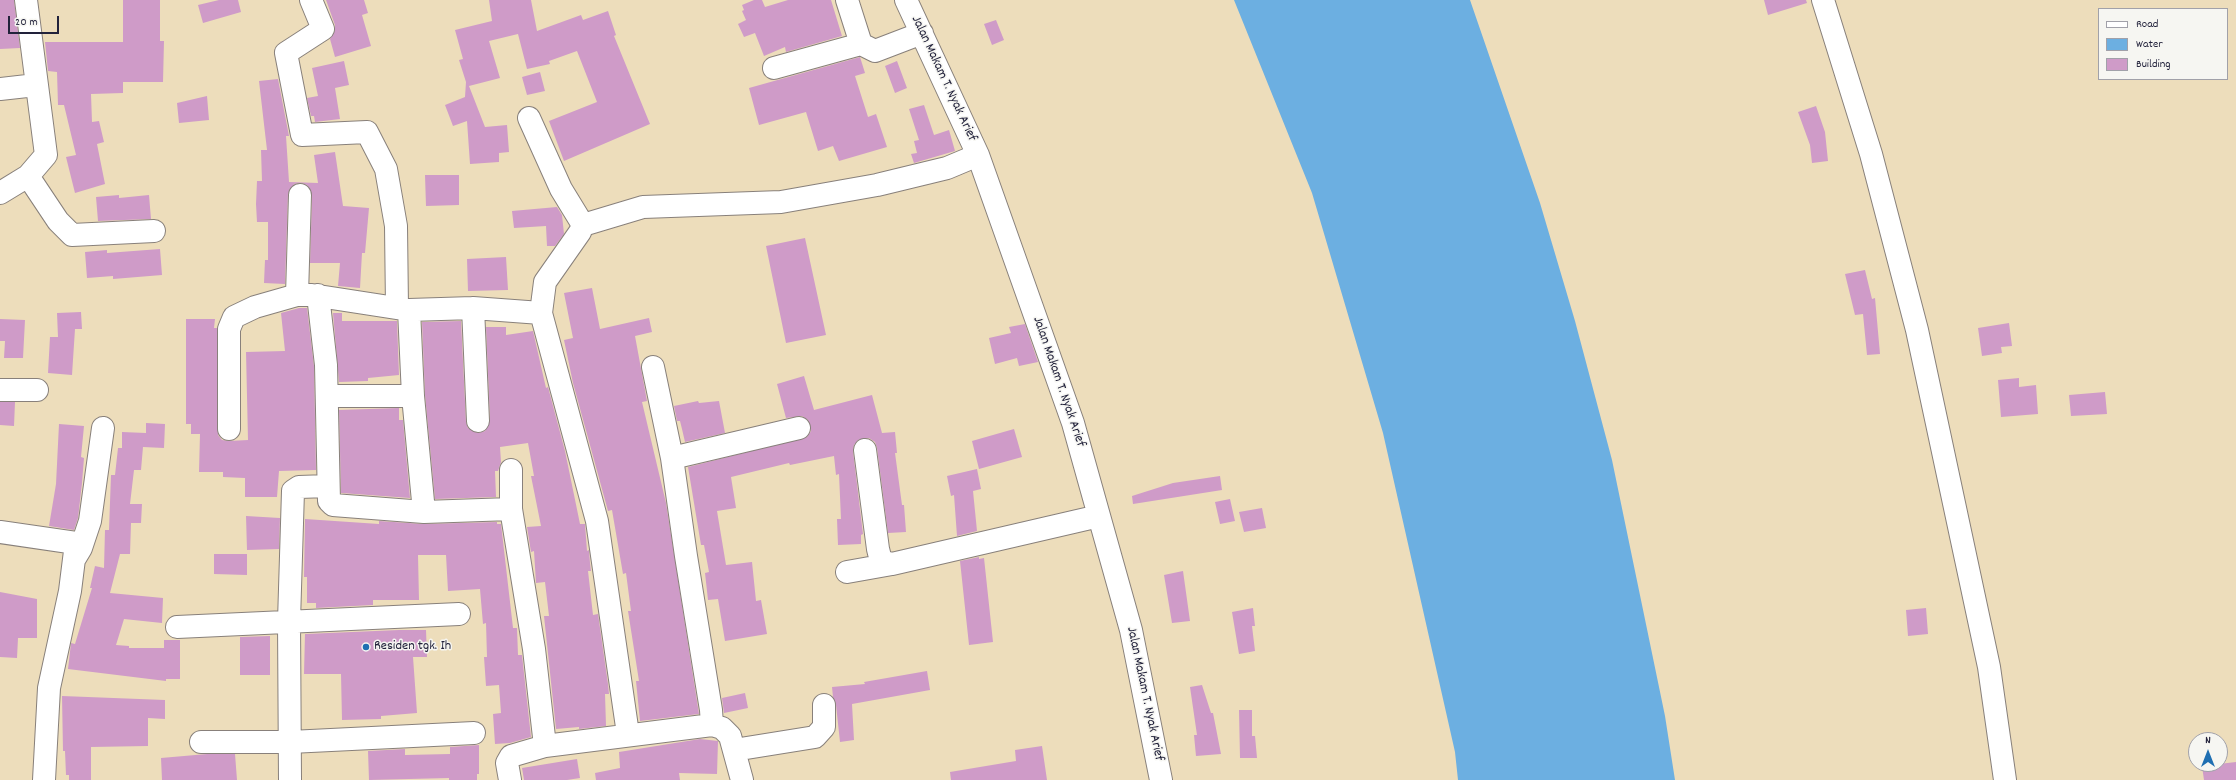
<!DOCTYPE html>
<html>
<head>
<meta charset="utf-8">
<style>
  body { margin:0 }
  #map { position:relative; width:2236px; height:780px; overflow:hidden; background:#edddbb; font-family:Dekko,sans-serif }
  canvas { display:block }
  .legend { position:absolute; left:2098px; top:8px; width:130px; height:72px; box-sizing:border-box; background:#f6f6f2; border:1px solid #a1a1a9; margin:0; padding:5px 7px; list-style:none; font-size:12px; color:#22223b }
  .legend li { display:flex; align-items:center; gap:8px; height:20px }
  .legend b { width:20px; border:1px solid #a1a1a9 }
  .north { position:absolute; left:2188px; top:732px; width:40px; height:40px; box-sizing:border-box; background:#f6f6f2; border:1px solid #a1a1a9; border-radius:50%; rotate:0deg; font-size:11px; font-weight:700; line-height:16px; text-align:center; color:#22223b }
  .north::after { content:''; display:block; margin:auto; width:14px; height:18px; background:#1f6fb2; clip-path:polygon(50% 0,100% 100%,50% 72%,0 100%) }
  .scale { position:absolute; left:8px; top:16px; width:51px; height:18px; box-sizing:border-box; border:2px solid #22223b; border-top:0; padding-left:5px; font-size:12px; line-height:14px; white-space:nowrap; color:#22223b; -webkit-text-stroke:3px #f6f6f2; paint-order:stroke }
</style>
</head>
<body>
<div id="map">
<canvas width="2236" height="780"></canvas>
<ul class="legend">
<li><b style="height:5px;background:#fff"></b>Road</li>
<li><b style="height:11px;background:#6cafe1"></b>Water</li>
<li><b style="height:11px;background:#cf9bc8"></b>Building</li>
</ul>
<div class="north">N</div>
<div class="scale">20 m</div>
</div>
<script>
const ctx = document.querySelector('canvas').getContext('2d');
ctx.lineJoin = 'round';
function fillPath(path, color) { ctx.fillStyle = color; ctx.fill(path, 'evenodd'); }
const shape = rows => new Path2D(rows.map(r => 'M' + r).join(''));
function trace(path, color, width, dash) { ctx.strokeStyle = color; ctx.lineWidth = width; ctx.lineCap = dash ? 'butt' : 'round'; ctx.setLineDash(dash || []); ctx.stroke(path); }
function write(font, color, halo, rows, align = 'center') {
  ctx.font = font + ' Dekko,sans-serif'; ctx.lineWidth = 3; ctx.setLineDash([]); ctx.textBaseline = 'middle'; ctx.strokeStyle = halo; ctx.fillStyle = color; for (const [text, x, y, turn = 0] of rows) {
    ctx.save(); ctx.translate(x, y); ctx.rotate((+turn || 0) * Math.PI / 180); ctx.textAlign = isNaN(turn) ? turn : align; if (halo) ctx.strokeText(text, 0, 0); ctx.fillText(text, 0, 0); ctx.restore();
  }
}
const water = shape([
  [1234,0,1470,0,1540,203,1575,321,1612,460,1665,716,1675,780,1458,780,1455,752,1383,433,1312,193]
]);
const building = shape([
  [0,0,14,0,20,48,0,49],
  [123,0,160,0,160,41,164,41,163,82,123,82,123,93,91,94,92,122,99,121,104,142,97,144,105,184,75,193,66,157,76,155,64,105,58,105,57,72,48,71,45,42,123,42],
  [219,0,238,0,241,12,203,23,198,5],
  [326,0,364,0,368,13,362,15,371,46,335,57,330,39,335,30,335,25],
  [489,0,531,0,537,31,581,15,583,20,608,11,616,35,614,36,650,124,564,161,549,121,597,102,577,51,549,61,550,64,527,69,518,34,489,41,500,78,469,86,485,127,507,125,509,152,499,153,499,162,470,164,467,121,453,126,445,105,465,97,466,82,459,60,463,59,455,30,492,21],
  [754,0,762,0,765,7,788,0,831,0,842,36,786,52,785,47,764,56,755,33,744,37,738,24,746,20,742,11,744,10,742,5],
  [1764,0,1806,0,1807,3,1768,15],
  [996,20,1004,40,992,45,984,24],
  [860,57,865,73,855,76,868,117,876,114,887,147,839,161,833,146,818,151,806,112,759,125,749,88],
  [344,61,349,85,335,88,340,119,315,122,314,116,311,116,307,98,318,96,312,68],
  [897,61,907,88,895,93,885,66],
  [540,72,545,91,527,95,522,77],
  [278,79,289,136,286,136,289,182,318,183,314,155,335,152,343,206,369,208,365,253,362,253,360,288,338,286,340,263,310,263,312,195,307,185,301,183,294,184,288,194,285,284,264,283,265,260,268,260,268,222,257,222,256,204,257,181,262,181,261,150,267,150,259,81],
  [207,96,209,120,179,123,177,103],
  [924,105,934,135,949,130,955,151,914,163,911,154,917,153,914,141,919,140,909,109],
  [1816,106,1825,132,1828,161,1812,163,1810,145,1798,112],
  [425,175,459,175,459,205,426,206],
  [119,195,119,198,149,195,151,219,98,221,96,197],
  [557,207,562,215,564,234,555,246,547,246,546,226,514,228,512,211],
  [805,238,826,335,786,343,766,246],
  [160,249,162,275,113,279,113,276,87,278,85,252,107,250,107,253],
  [506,257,508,290,468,291,467,259],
  [1865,270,1872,299,1875,298,1880,354,1867,355,1863,314,1855,315,1845,274],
  [592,288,600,329,649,318,652,332,635,336,647,401,642,402,666,503,699,714,640,721,636,681,639,681,628,611,631,611,626,573,623,574,612,510,608,511,573,383,564,340,573,338,564,293],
  [299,308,307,308,314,366,316,470,279,471,277,497,245,497,245,478,223,477,223,472,199,472,200,434,191,434,191,424,186,424,186,319,215,319,214,328,217,328,218,435,222,440,229,441,248,440,246,352,285,351,281,313],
  [81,312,82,329,75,329,72,375,48,373,50,337,58,337,57,313],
  [333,313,342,313,342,321,397,321,399,375,368,378,368,381,339,382],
  [0,319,25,320,23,358,4,358,5,341,0,341],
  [461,321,466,422,468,428,478,433,485,431,490,420,486,327,506,327,506,335,533,331,546,388,548,387,565,451,580,524,585,524,587,551,589,550,590,563,591,571,588,571,593,615,598,614,608,684,609,694,605,694,606,726,579,729,579,727,556,729,544,616,549,616,545,582,536,583,534,551,531,552,527,527,541,526,531,476,534,476,528,443,500,447,501,462,498,471,495,471,496,497,435,499,425,395,422,322],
  [2009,323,2012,346,2001,347,2002,353,1982,356,1978,328],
  [1025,324,1038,362,1019,366,1017,358,995,364,989,338,1011,333,1009,327],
  [804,376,814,410,872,395,882,433,895,432,897,453,895,453,902,505,904,505,906,532,888,533,877,448,875,442,869,438,858,440,854,445,853,451,863,534,861,535,861,544,838,545,837,519,841,519,839,474,836,475,834,456,790,465,789,463,731,477,736,508,717,511,726,565,752,562,756,601,761,600,767,634,725,641,718,599,708,600,705,573,709,572,704,545,701,545,688,467,807,437,811,431,808,420,802,416,786,418,777,384],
  [2019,378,2019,387,2036,385,2038,414,2001,417,1998,380],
  [2105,392,2107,414,2071,416,2069,395],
  [698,401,699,403,719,401,725,433,685,442,682,429,680,421,677,421,674,406],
  [0,402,15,402,14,426,0,425],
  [399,408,399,420,403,420,410,498,341,493,339,410],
  [146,423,165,424,164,448,143,447,141,470,134,470,130,504,142,504,141,523,131,523,130,554,120,554,110,593,163,598,162,623,124,619,116,645,129,646,129,648,164,648,164,640,180,640,180,679,166,679,166,681,68,669,71,643,75,644,92,588,90,588,95,566,104,568,105,530,109,530,111,475,115,475,118,448,122,448,122,432,146,433],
  [59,424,84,426,81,457,84,458,82,483,78,518,74,530,49,526,56,484],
  [1014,429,1022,457,979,469,972,441],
  [977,469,981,489,973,491,977,531,957,536,954,495,951,496,947,476],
  [1220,476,1222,490,1133,504,1132,496,1173,483],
  [1230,499,1235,521,1220,524,1215,502],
  [1262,508,1266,528,1244,532,1239,512],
  [246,516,280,518,279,549,247,550],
  [305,519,379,524,379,521,423,524,497,522,497,524,501,524,513,628,517,628,518,655,522,655,531,737,510,743,495,744,493,714,501,713,499,685,486,686,484,657,487,657,486,623,483,624,480,589,448,591,446,555,418,555,419,600,373,600,373,605,316,608,316,603,307,603,307,577,304,577],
  [214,554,247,554,247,575,214,574],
  [979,557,979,559,984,558,993,642,969,645,960,561],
  [1183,571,1190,621,1172,623,1164,575],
  [0,592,37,599,37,638,18,638,17,658,0,657],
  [1253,608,1255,626,1252,626,1255,651,1239,654,1232,612],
  [1926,608,1928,634,1908,636,1906,610],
  [399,630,426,630,427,657,413,657,417,713,381,716,381,719,342,720,341,674,304,674,305,634],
  [270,636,270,675,240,675,240,637],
  [927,671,930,690,852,704,854,740,840,742,836,705,833,697,832,687,865,684,864,682],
  [1202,685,1211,713,1213,713,1221,754,1196,756,1194,735,1197,735,1190,687],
  [745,693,748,708,724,713,722,698],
  [62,696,165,700,165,719,148,718,148,746,91,747,91,780,69,780,69,775,66,775,65,751,63,751],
  [1239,710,1252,710,1252,736,1255,736,1257,758,1240,758],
  [700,739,718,741,717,774,679,773,680,780,596,780,595,773,620,768,619,752],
  [479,745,479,774,477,774,477,780,449,780,449,778,369,780,368,751,405,749,405,755,450,754,450,747],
  [1042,746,1047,780,951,780,950,772,1016,761,1015,750],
  [207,754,235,754,237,780,162,780,161,758],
  [577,759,580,778,567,780,524,780,522,768],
  [2236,762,2236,780,2204,780,2202,766]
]);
const minor = shape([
  [311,0,323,29,286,53,302,135,367,132,386,169,396,226,397,308],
  [847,0,861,44],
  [906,0,978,155,1073,423,1131,630,1161,780],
  [1823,0,1871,154,1917,330,1989,667,2005,780],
  [774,68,861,44,875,51,922,33],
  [0,89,36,85],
  [529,118,561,189,583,225],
  [28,176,58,221,72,235,154,231],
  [0,193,28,176,46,155,26,0],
  [297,295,300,195],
  [318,295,326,365,329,501,333,505,424,512,511,509,534,649,545,746],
  [473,308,478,421],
  [409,310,413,396,424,512],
  [0,390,37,390],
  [327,396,413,396],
  [229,429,229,329,234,317,255,307,297,295,312,295,409,310,473,308,541,313],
  [865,450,878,549,880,557,884,562,892,564,1099,516],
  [672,458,799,428],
  [511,470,511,509],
  [0,532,76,543,70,591,49,688,44,780],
  [75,558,81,548,90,521,103,428],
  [847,572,892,564],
  [177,627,459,614],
  [712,725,722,728,730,736,742,780],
  [628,734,597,521,541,313,545,282,580,232,583,225,643,207,781,202,877,185,947,168,978,155],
  [201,742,290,742,474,733],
  [734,750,815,737,824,727,824,705],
  [290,780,289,621,293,491,299,487,328,486],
  [510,780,507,763,511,756,545,746,712,725,711,710,686,556,672,458,653,367]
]);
const markers = [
  [366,647,4,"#1f6fb2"]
];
const streetNames = [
  ["Jalan Makam T. Nyak Arief",943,79,65],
  ["Jalan Makam T. Nyak Arief",1058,382,71],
  ["Jalan Makam T. Nyak Arief",1144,694,78]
];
const poiNames = [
  ["Residen tgk. Ih",374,647]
];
fillPath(water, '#6cafe1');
fillPath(building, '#cf9bc8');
trace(minor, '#88807b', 24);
trace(minor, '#fff', 22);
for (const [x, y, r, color] of markers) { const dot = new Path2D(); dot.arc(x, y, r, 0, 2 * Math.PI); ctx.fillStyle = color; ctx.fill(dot); trace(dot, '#f6f6f2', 1.5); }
write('14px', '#22223b', '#f6f6f2', streetNames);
write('14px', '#22223b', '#f6f6f2', poiNames, 'left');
</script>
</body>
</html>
